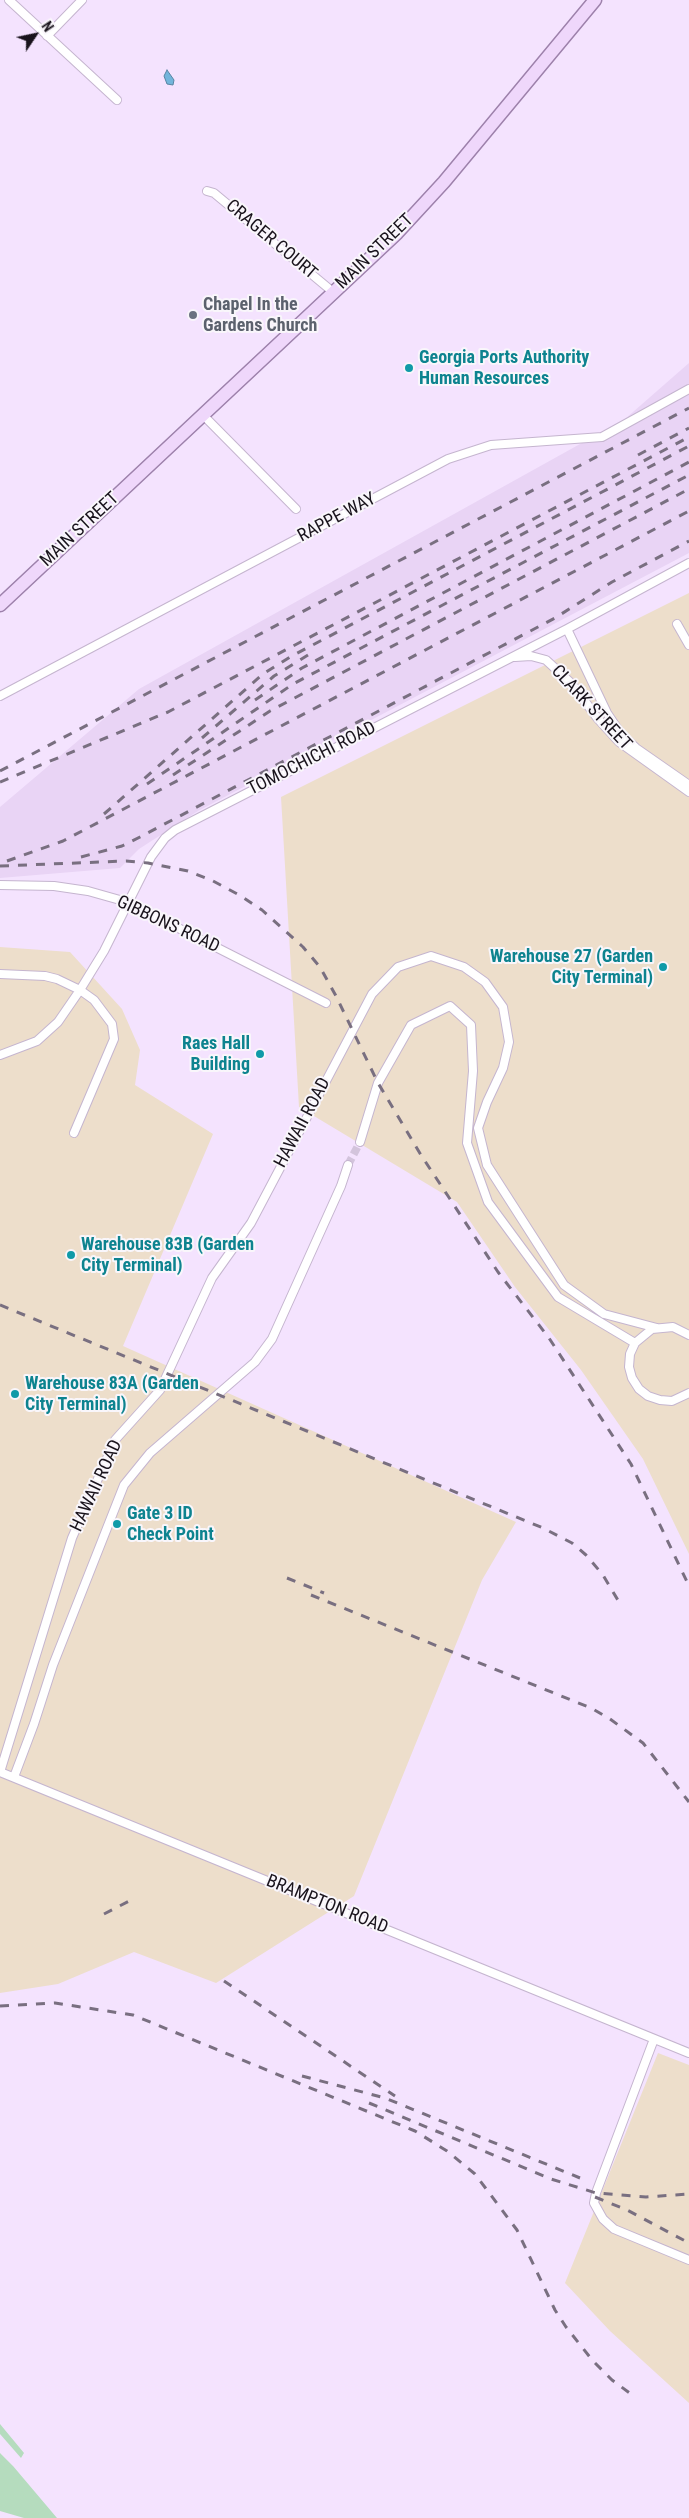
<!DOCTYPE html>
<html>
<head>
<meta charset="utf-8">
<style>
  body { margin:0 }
  #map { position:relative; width:689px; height:2518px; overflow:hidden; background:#f4e3fe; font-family:"Roboto Condensed",sans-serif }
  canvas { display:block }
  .north { position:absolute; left:10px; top:10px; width:50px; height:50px; -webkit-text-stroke:4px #f9f6fb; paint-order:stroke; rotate:56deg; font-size:14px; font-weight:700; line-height:20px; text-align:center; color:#19131c }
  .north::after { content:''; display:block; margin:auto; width:18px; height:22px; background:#19131c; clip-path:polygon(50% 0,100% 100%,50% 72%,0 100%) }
</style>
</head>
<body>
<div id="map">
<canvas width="689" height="2518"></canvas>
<div class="north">N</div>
</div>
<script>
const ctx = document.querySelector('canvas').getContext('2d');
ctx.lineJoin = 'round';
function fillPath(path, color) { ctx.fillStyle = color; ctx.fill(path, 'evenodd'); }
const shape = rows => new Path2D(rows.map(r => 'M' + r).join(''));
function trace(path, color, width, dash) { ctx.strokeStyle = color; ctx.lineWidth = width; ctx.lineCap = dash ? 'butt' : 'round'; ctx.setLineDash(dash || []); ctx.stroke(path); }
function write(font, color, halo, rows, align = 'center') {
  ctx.font = font + ' "Roboto Condensed",sans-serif'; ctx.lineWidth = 4; ctx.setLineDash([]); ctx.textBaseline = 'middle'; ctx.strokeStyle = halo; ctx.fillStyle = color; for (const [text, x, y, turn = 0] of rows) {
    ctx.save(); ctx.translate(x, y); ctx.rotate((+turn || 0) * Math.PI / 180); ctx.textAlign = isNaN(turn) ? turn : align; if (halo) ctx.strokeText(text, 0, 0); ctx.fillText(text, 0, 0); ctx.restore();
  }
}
const built = shape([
  [689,363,689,553,198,811,139,849,120,868,0,878,0,807,139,689,625,419]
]);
const industrial = shape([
  [689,593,689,1554,643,1459,581,1370,515,1287,457,1202,299,1107,281,797],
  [0,947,70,952,122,1009,140,1050,135,1085,213,1134,123,1346,516,1522,482,1580,354,1896,216,1983,134,1952,58,1984,0,1993],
  [658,2053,689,2065,689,2403,610,2331,565,2283]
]);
const green = shape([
  [0,2424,24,2453,21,2458,0,2434],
  [0,2453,13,2466,57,2518,24,2518,0,2511]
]);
const water = shape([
  [167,70,174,80,173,85,167,84,164,76,167,70]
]);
const minorTunnel = shape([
  [348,1165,360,1142]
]);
const minor = shape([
  [9,0,117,100],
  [47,36,82,0],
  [207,191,214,193,333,292],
  [203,415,296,509],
  [677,624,689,645],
  [567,629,607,713,621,734,636,748,689,785],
  [515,657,531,656,546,660,572,684,598,719,619,742,689,792],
  [0,696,448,459,491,445,602,437,689,389],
  [0,885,54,886,88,891,127,902,326,1003],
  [0,974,45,976,57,979,80,990,104,951,151,857,165,838,175,830,567,629,689,563],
  [0,1055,37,1041,58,1022,80,990,94,1000,112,1024,114,1039,74,1133],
  [360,1142,378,1083,411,1025,450,1006,471,1025,473,1071,467,1143,488,1202,558,1297,635,1343],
  [689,1335,673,1327,652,1329,635,1343,630,1354,629,1367,632,1378,639,1389,648,1396,660,1400,672,1401,689,1393],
  [0,1772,72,1538,115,1440,160,1390,212,1278,251,1223,372,994,398,967,431,956,464,967,485,982,503,1007,509,1042,503,1068,487,1102,478,1128,487,1165,564,1285,604,1314,657,1328],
  [0,1772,689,2053],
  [14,1777,34,1724,53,1665,124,1485,150,1453,255,1362,272,1339,341,1186,348,1165],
  [654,2039,596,2193,594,2203,603,2219,614,2229,689,2260]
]);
const primary = shape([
  [0,605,397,233,444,182,595,0]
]);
const rail = shape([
  [638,455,689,428],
  [255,700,302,668,689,462],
  [202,738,274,676,308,655],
  [0,771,689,408],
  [173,775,270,711,689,489],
  [0,782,168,712,689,437],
  [147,784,293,684,689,475],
  [104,814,263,674,290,657,689,446],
  [81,857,122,846,140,837,555,618,612,582,689,541],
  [7,861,63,841,689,511],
  [0,866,126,861,148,863,188,871,213,881,241,896,262,910,303,947,320,967,336,996,378,1083,421,1155,498,1272,549,1338,631,1464,689,1586],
  [0,1305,543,1528,572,1543,586,1555,603,1575,622,1607],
  [287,1578,324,1593],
  [311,1595,591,1708,610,1719,643,1743,689,1802],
  [104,1914,135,1898],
  [224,1981,395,2096],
  [0,2006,55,2003,133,2015,415,2131,447,2151,475,2174,517,2230,555,2310,566,2327,593,2361,612,2380,631,2394],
  [302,2076,385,2098,580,2178],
  [369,2103,551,2179,596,2193,646,2197,689,2194],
  [595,2197,627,2210,689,2243]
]);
const markers = [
  [193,315,5,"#6b7280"],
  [409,368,5,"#0f9aa8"],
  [663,967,5,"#0f9aa8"],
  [260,1054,5,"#0f9aa8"],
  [71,1255,5,"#0f9aa8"],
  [15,1394,5,"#0f9aa8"],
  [117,1524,5,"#0f9aa8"]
];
const streetNames = [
  ["CRAGER COURT",271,240,40],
  ["MAIN STREET",375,252,-44],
  ["RAPPE WAY",337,518,-28],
  ["MAIN STREET",80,530,-43],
  ["CLARK STREET",591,708,47],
  ["TOMOCHICHI ROAD",312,759,-27],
  ["GIBBONS ROAD",168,925,25],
  ["HAWAII ROAD",303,1123,-62],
  ["HAWAII ROAD",97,1486,-65],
  ["BRAMPTON ROAD",327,1905,22]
];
const worshipNames = [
  ["Chapel In the",203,305],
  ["Gardens Church",203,326]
];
const cultureNames = [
  ["Georgia Ports Authority",419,358],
  ["Human Resources",419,379],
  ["Warehouse 27 (Garden",653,957,"right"],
  ["City Terminal)",653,978,"right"],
  ["Raes Hall",250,1044,"right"],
  ["Building",250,1065,"right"],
  ["Warehouse 83B (Garden",81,1245],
  ["City Terminal)",81,1266],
  ["Warehouse 83A (Garden",25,1384],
  ["City Terminal)",25,1405],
  ["Gate 3 ID",127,1514],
  ["Check Point",127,1535]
];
fillPath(built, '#e9d4f5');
fillPath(industrial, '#eddecb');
fillPath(green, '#b5dcbe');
fillPath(water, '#72b5db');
trace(water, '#5784a2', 1);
trace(minorTunnel, '#d3c4dc', 8, [8, 4]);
trace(minor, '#c5b5cf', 10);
trace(primary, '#9d81ab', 15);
trace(minor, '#fff', 8);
trace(primary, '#efd7fb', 12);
trace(rail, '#796f80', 3, [9, 9]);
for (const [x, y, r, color] of markers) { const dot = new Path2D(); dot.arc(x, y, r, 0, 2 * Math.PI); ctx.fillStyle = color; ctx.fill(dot); trace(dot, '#f9f6fb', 2); }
write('18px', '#19131c', '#f9f6fb', streetNames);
write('bold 18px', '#5b616d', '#f9f6fb', worshipNames, 'left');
write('bold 18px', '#0d838f', '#f9f6fb', cultureNames, 'left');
</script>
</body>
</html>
